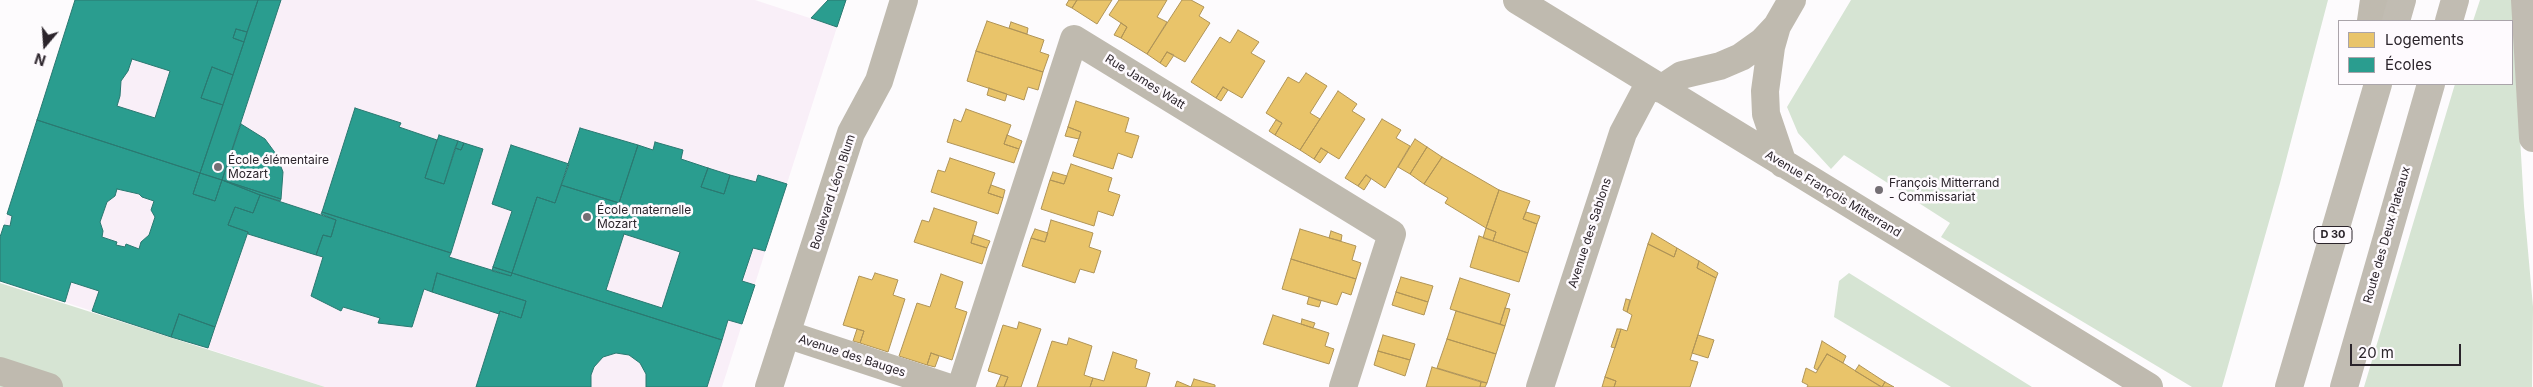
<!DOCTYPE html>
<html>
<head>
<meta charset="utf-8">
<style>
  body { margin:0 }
  #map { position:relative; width:2533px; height:387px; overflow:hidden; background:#fdfbfd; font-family:Inter,sans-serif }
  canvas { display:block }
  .legend { position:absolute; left:2338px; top:20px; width:175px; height:65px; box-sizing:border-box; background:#fefafe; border:1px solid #aaa4aa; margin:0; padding:6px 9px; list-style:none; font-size:15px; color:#2b242b }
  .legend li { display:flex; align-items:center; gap:10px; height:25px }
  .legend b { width:25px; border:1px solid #aaa4aa }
  .north { position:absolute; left:20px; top:20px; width:50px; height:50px; -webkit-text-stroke:4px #fefafe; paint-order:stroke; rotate:198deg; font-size:14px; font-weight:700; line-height:20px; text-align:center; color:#2b242b }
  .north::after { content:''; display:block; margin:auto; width:18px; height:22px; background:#2b242b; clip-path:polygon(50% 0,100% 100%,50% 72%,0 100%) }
  .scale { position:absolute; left:2350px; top:344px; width:111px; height:22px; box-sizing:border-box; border:2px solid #2b242b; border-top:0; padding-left:6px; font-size:15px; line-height:18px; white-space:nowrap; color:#2b242b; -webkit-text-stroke:4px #fefafe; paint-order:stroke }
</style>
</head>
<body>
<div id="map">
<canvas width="2533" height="387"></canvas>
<ul class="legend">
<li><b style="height:14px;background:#e9c46a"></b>Logements</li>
<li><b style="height:14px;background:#2a9d8f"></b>Écoles</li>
</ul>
<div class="north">N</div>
<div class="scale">20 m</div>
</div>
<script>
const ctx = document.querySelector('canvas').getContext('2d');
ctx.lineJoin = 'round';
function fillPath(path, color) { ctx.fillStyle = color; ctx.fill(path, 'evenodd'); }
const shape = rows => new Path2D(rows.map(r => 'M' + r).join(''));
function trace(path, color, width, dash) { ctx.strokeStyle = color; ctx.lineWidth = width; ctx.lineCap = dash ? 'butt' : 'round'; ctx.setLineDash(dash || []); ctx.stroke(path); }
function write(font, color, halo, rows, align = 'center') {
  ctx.font = font + ' Inter,sans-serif'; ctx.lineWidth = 5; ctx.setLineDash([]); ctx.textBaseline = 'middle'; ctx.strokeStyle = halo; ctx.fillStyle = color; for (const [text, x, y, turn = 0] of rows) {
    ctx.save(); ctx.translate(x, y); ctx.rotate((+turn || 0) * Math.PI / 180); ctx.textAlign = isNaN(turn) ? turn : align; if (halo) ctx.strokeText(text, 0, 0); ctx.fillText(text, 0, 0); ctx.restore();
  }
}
const built = shape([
  [75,0,755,0,837,27,722,387,325,387,0,281,0,237]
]);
const green = shape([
  [1851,0,2328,0,2280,183,2222,387,2192,387,1941,237,1950,223,1844,155,1831,169,1798,133,1787,107],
  [2480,0,2512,0,2524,206,2533,307,2532,387,2364,387,2455,84,2512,84,2512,21,2473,21],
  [1849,273,2032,387,1951,387,1834,317,1839,281],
  [0,283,325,387,0,387]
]);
const homes = shape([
  [1069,0,1077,0,1072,8,1066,5,1069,0],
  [1077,0,1112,0,1097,24,1072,8,1077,0],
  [1119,0,1167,0,1157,17,1167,22,1147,54,1121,38,1127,27,1109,15,1119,0],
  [1182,0,1191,0,1204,7,1199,16,1210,23,1185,62,1167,52,1160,63,1147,54,1182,0],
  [987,21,1044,40,1040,52,1049,55,1043,72,976,51,987,21],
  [1011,22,1028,28,1027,34,1009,28,1011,22],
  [1121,23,1127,27,1121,38,1114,35,1121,23],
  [1238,30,1259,42,1251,53,1265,61,1242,98,1223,87,1216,98,1191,82,1220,37,1230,43,1238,30],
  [976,51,1043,72,1038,90,1028,87,1024,100,967,81,976,51],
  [1167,52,1174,55,1166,67,1160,63,1167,52],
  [1306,73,1327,86,1310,113,1320,119,1300,150,1275,135,1282,123,1266,113,1288,77,1299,83,1306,73],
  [1223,87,1228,90,1221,101,1216,98,1223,87],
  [989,88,1007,94,1005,101,987,95,989,88],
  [1338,91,1357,104,1352,111,1365,119,1339,159,1321,148,1314,159,1300,150,1338,91],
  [1076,101,1129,118,1125,132,1139,136,1132,158,1118,153,1113,169,1073,156,1081,132,1068,127,1076,101],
  [966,109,1011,125,1004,144,1019,149,1014,163,947,142,954,119,961,122,966,109],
  [1382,119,1401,130,1396,138,1410,146,1385,188,1366,175,1358,186,1345,178,1382,119],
  [1276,120,1282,123,1275,135,1269,131,1276,120],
  [1068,127,1081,132,1079,139,1065,136,1068,127],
  [1007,135,1022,141,1019,149,1004,144,1007,135],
  [1415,139,1427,147,1410,174,1398,167,1415,139],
  [1427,147,1442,157,1424,184,1410,174,1427,147],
  [1321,148,1328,152,1320,163,1314,159,1321,148],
  [1442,157,1499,190,1486,228,1445,203,1448,198,1424,184,1442,157],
  [950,158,995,173,988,193,1003,198,998,214,931,192,938,170,945,172,950,158],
  [1071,164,1112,178,1108,191,1120,195,1113,216,1098,211,1094,226,1041,209,1050,180,1064,184,1071,164],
  [1053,172,1067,176,1064,184,1050,180,1053,172],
  [1366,175,1371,179,1364,190,1358,186,1366,175],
  [991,185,1005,190,1003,198,988,193,991,185],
  [1499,190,1530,201,1523,219,1537,224,1528,253,1493,241,1496,232,1486,228,1499,190],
  [934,208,977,222,971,243,987,248,982,264,914,242,922,220,929,222,934,208],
  [1526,212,1540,216,1537,224,1523,219,1526,212],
  [1051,220,1093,233,1089,247,1101,251,1094,273,1080,269,1075,283,1022,266,1031,238,1045,242,1051,220],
  [1486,228,1496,232,1493,241,1483,238,1486,228],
  [1035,229,1048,233,1045,242,1031,238,1035,229],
  [1300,229,1356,246,1352,260,1361,263,1356,279,1291,259,1300,229],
  [1331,231,1342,235,1341,241,1329,238,1331,231],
  [1652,233,1677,248,1674,257,1648,244,1652,233],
  [973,235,990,241,987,248,971,243,973,235],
  [1479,236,1528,253,1519,282,1470,267,1479,236],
  [1648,244,1674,257,1677,248,1699,261,1697,268,1716,278,1690,360,1698,362,1690,387,1614,387,1616,381,1605,377,1621,329,1627,331,1632,315,1627,312,1648,244],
  [1291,259,1356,279,1351,295,1342,292,1337,305,1282,289,1291,259],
  [1699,261,1718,273,1716,278,1697,268,1699,261],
  [875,273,898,280,893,295,905,299,888,352,860,343,864,331,843,325,859,276,872,280,875,273],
  [941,274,963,282,955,308,967,312,952,360,931,353,927,365,899,356,917,303,930,307,941,274],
  [1401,277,1433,286,1428,302,1396,292,1401,277],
  [1460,278,1510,294,1500,324,1450,309,1460,278],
  [1396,292,1428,302,1424,315,1392,305,1396,292],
  [1309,297,1321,301,1319,307,1307,304,1309,297],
  [1626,299,1630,300,1627,312,1623,310,1626,299],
  [1505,308,1510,309,1505,326,1500,324,1505,308],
  [1456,311,1505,326,1496,354,1447,339,1456,311],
  [1273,315,1329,333,1325,346,1334,349,1329,364,1263,344,1273,315],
  [1302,319,1315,323,1313,328,1301,324,1302,319],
  [1019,322,1041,329,1021,387,1004,387,1008,377,988,371,1003,325,1017,329,1019,322],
  [857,329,864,331,860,343,853,341,857,329],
  [1617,329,1621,329,1615,348,1611,347,1617,329],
  [1383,335,1415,344,1410,360,1378,351,1383,335],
  [1698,335,1714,340,1708,358,1692,353,1698,335],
  [1069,338,1092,346,1084,375,1093,378,1090,387,1037,387,1052,341,1067,345,1069,338],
  [1447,339,1496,354,1487,383,1437,368,1447,339],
  [1822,341,1846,356,1843,363,1827,354,1817,370,1814,368,1822,341],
  [1378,351,1410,360,1405,376,1374,365,1378,351],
  [1113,352,1137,360,1135,368,1150,373,1146,387,1090,387,1093,378,1104,381,1113,352],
  [931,353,939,356,935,367,927,365,931,353],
  [1827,354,1843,363,1881,387,1807,387,1808,385,1802,382,1806,368,1816,373,1827,354],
  [1859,365,1885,382,1882,387,1855,371,1859,365],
  [1432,367,1481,382,1480,387,1426,387,1432,367],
  [1001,375,1008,377,1004,387,996,387,1001,375],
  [1605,377,1616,381,1614,387,1602,387,1605,377],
  [1194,379,1215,385,1215,387,1175,387,1177,381,1191,387,1194,379],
  [1481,382,1487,383,1485,387,1480,387,1481,382],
  [1885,382,1894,387,1882,387,1885,382]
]);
const schools = shape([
  [75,0,258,0,247,32,236,29,233,38,244,42,233,75,212,67,201,98,223,105,200,173,37,120,75,0],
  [132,59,170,71,155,118,117,106,120,96,121,81,128,71,132,59],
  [258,0,281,0,222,180,200,173,258,0],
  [828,0,846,0,837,27,811,18,828,0],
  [236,29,247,32,244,42,233,38,236,29],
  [212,67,233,75,223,105,201,98,212,67],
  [355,108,401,123,399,127,437,140,425,178,444,184,455,148,461,150,464,143,483,149,451,253,322,212,355,108],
  [37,120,200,173,193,194,215,201,222,180,260,195,253,213,235,207,228,225,248,232,215,327,179,314,171,337,92,311,99,291,71,282,65,302,0,281,0,237,4,225,10,226,12,216,7,214,37,120],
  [117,189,139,194,142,197,154,201,151,210,155,217,149,235,141,242,139,249,126,244,125,247,116,245,117,242,102,237,103,231,100,222,107,202,115,196,117,189],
  [241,124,265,139,276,154,283,172,281,199,222,180,241,124],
  [580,128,638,145,619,203,561,185,580,128],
  [439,135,458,141,444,184,425,178,439,135],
  [458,141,464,143,461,150,455,148,458,141],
  [655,142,683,150,681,159,708,168,701,187,724,194,730,175,756,182,758,175,787,184,765,251,753,248,742,281,755,285,742,324,728,320,722,340,512,273,537,197,555,203,561,185,619,203,638,145,653,150,655,142],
  [624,234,680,252,662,308,606,290,624,234],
  [511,145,569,164,555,203,537,197,512,273,493,267,512,211,492,204,511,145],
  [708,168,730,175,724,194,701,187,708,168],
  [200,173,222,180,215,201,193,194,200,173],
  [222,180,281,199,280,201,260,195,222,180],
  [260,195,336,220,331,237,323,235,316,255,248,234,248,232,228,225,235,207,253,213,260,195],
  [322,212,451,253,449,257,511,276,512,273,722,340,707,387,646,387,646,374,640,363,629,355,616,353,603,357,594,367,591,375,591,387,476,387,500,311,521,318,526,301,437,273,432,292,424,289,412,327,378,323,380,318,343,307,341,311,311,296,323,257,316,255,323,235,331,237,336,220,321,214,322,212],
  [493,267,512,273,511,276,492,271,493,267],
  [437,273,526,301,521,318,500,311,499,314,432,292,437,273],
  [179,314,215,327,208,348,171,337,179,314]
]);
const minor = shape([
  [1517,0,2149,387],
  [2371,21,2374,0],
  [1661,89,1682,75,1720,66,1741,57,1762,42,1777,26],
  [1783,164,1766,114,1765,91,1771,47,1777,26,1792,0],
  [786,334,947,387],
  [0,371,49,387],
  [769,387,851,133,879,81,904,0],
  [961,387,1074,39,1392,234,1343,387],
  [1540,387,1623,133,1650,82]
]);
const major = shape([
  [2525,0,2533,138],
  [2396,21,2402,0],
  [2449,21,2455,0],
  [2289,387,2378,84],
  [2344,387,2431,84]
]);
const markers = [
  [218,167,5,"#746f74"],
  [1879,190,5,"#746f74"],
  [587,217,5,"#746f74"]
];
const shields = [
  [2333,235,38]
];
const shieldNames = [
  ["D 30",2333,235]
];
const streetNames = [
  ["Rue James Watt",1145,82,32],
  ["Boulevard Léon Blum",833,192,-72],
  ["Avenue François Mitterrand",1833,194,31],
  ["Avenue des Sablons",1590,233,-72],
  ["Route des Deux Plateaux",2387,235,-74],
  ["Avenue des Bauges",852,356,18]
];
const poiNames = [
  ["École élémentaire",228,160],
  ["Mozart",228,174],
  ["François Mitterrand",1889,183],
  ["- Commissariat",1889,197],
  ["École maternelle",597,210],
  ["Mozart",597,224]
];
fillPath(built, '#f9eff8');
fillPath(green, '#d6e4d3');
fillPath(homes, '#e9c46a');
trace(homes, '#b09457', 1);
fillPath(schools, '#2a9d8f');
trace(schools, '#2a7971', 1);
trace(minor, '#bfbaaf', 28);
trace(major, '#c1bcb2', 28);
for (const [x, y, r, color] of markers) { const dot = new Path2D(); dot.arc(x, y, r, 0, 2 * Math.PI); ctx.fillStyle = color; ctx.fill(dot); trace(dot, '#fefafe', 2); }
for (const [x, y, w] of shields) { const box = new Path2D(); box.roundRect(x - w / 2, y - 8.5, w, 17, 4); ctx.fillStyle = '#fefafe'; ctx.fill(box); trace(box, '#2b242b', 1); }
write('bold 11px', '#2b242b', null, shieldNames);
write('12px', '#2b242b', '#fefafe', streetNames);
write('12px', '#2b242b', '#fefafe', poiNames, 'left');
</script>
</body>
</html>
